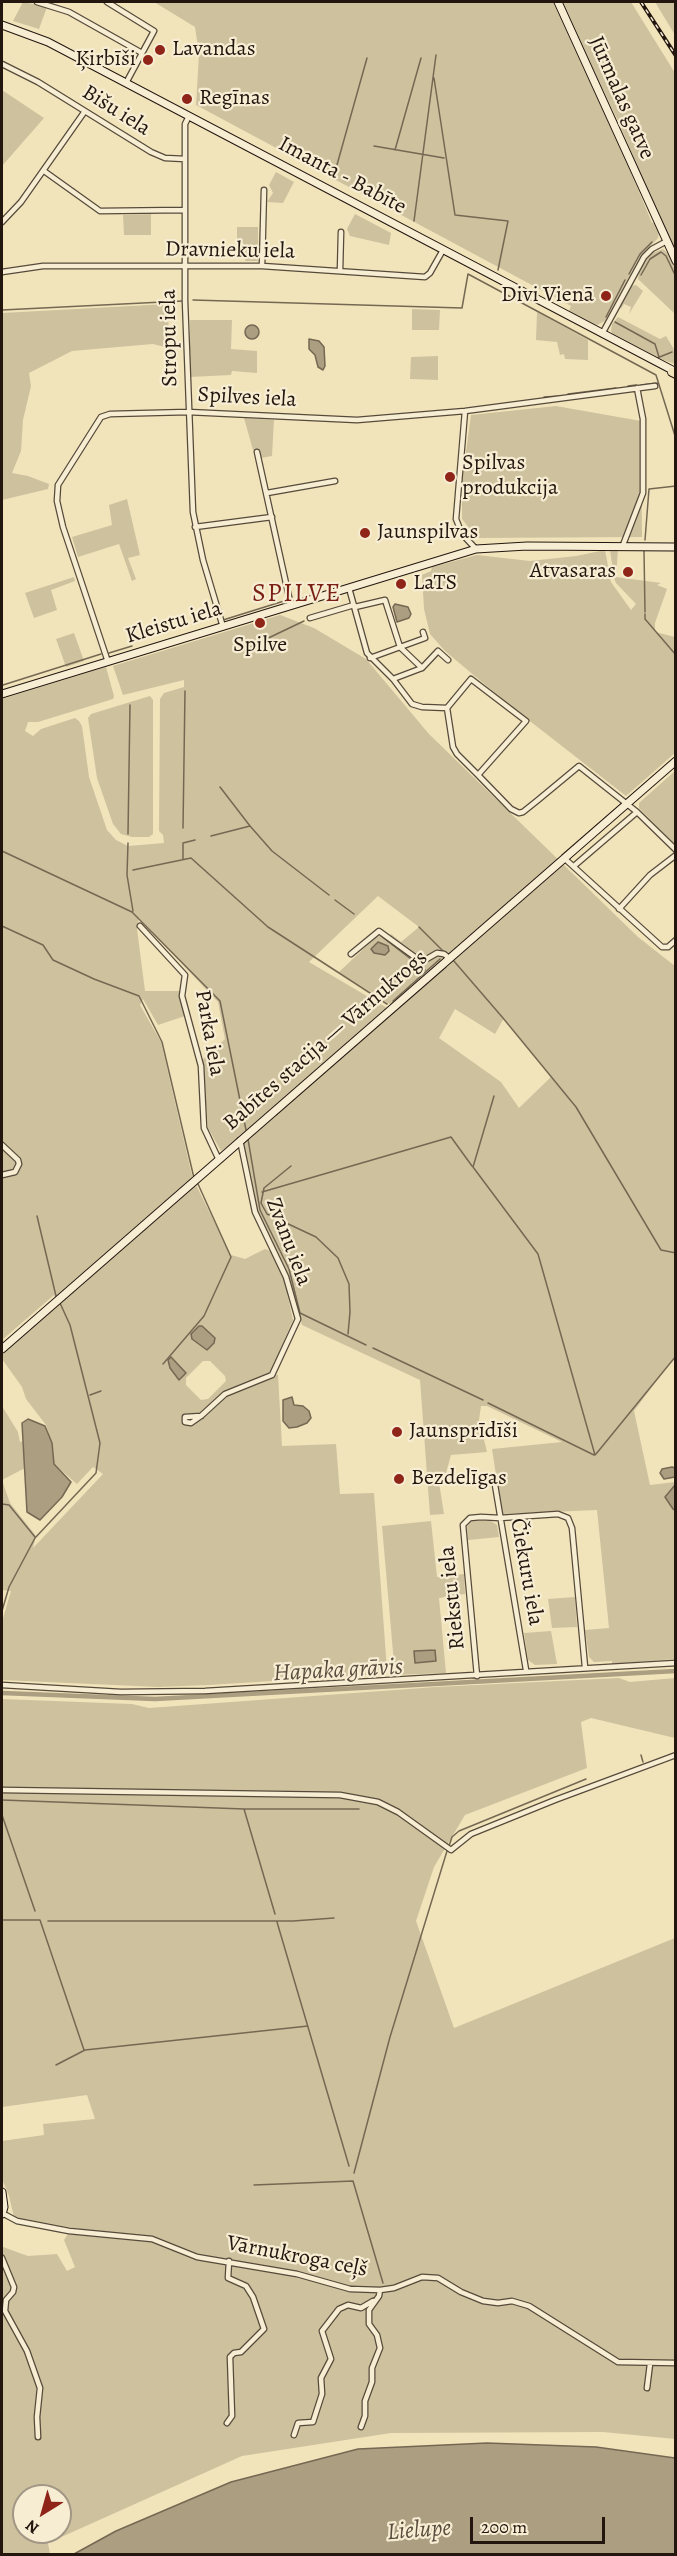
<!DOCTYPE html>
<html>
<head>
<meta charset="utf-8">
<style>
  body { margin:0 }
  #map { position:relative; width:677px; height:2556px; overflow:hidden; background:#f1e4bb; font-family:Alegreya,serif }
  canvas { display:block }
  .frame { position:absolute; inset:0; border:3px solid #23160f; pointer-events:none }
  .north { position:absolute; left:12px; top:2484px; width:60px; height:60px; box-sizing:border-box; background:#f6edd3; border:2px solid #a29785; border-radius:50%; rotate:217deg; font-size:16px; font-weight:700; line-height:24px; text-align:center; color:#23160f }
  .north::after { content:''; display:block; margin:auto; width:21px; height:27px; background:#8f2418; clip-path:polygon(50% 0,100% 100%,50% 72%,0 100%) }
  .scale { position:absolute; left:470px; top:2517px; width:135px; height:27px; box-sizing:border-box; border:3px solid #23160f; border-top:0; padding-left:8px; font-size:18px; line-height:21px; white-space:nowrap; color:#23160f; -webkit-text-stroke:4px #f6edd3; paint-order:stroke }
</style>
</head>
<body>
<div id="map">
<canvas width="677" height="2556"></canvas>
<div class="frame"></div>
<div class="north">N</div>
<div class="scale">200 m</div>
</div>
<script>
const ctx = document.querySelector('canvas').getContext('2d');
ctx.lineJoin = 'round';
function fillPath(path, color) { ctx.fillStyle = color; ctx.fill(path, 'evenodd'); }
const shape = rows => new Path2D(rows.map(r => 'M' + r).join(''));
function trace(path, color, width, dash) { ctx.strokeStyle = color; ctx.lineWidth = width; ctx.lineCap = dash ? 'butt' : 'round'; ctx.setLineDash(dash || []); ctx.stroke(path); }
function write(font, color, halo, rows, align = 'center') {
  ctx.font = font + ' Alegreya,serif'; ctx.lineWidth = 4.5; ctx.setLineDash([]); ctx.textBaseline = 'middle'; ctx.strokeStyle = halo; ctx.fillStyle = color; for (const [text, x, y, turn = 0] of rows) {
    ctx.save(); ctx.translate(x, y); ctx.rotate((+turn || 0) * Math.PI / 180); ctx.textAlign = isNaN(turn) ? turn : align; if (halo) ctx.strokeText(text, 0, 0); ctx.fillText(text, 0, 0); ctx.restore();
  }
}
const green = shape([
  [23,2,47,7,39,29,13,21],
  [154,2,553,2,625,158,652,223,656,223,659,231,658,238,639,258,605,321,597,325,587,322,568,313,571,306,196,105,199,54,195,27],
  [561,2,631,2,675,73,675,253,618,121],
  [655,2,675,2,675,35],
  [2,90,44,118,2,166],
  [276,172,294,182,283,203,267,202,273,193,269,185],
  [151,214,151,235,124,235,123,215],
  [355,214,391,233,389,245,350,236,347,229],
  [237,227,258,227,258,261,245,261,245,246,240,239,237,239],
  [663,249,669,254,675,267,675,314,638,279,639,272,650,254],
  [636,285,643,291,629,314,631,307,624,304,621,309,620,306,631,286],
  [168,304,169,348,153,344,72,351,29,373,31,386,23,420,21,451,12,473,28,476,49,484,48,489,2,500,2,313],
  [412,309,440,310,439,330,412,330],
  [537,312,588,340,588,360,565,359,564,354,560,355,557,342,536,340],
  [618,317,660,339,666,336,675,351,675,364,657,358,614,336,611,331,612,324],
  [190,320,232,320,231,349,257,351,257,373,232,371,231,375,190,377],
  [438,356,438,380,410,379,411,357],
  [556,406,641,421,642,537,477,538,462,519,462,481,471,415],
  [244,418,274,420,272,456,261,458,259,449,253,450],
  [127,499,140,555,128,558,136,579,132,581,119,544,78,557,72,537,112,525,109,505],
  [618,549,616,577,661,583,657,585,667,589,655,623,655,632,675,637,675,753,626,796,508,704,445,651,430,634,424,609,422,575,431,571,432,567,477,555,530,561,576,556,605,550,611,582,631,610,636,604,616,583,614,578,610,550],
  [74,577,75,581,51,590,57,610,34,618,25,593],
  [280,615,314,628,366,659,429,734,638,937,675,966,675,1356,634,1411,650,1485,675,1482,675,1659,612,1664,612,1661,594,1662,589,1657,585,1630,609,1628,597,1510,502,1514,492,1449,562,1442,487,1406,481,1406,479,1420,487,1452,451,1455,446,1473,438,1476,444,1514,430,1515,420,1380,302,1325,285,1269,257,1211,241,1138,221,1151,208,1128,202,1060,225,1039,218,1002,139,918,137,929,145,991,180,991,180,999,185,1016,158,1025,143,999,140,1005,161,1042,193,1180,70,1291,82,1286,83,1282,196,1185,231,1255,245,1259,265,1249,273,1252,284,1279,293,1320,270,1373,278,1375,282,1446,336,1444,340,1494,374,1493,387,1670,385,1674,209,1685,158,1687,2,1680,2,1622,11,1591,2,1590,2,1406,18,1432,20,1442,23,1441,25,1468,2,1480,10,1503,36,1536,33,1548,103,1474,93,1467,77,1484,54,1464,52,1443,46,1425,26,1399,22,1387,2,1359,2,1351,57,1303,54,1295,2,1340,2,699,106,667,114,696,113,699,38,722,28,722,25,731,33,736,41,729,75,718,79,721,82,726,89,777,107,830,116,840,128,846,164,843,163,835,159,831,160,699,164,693,184,687,184,680,123,695,113,666],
  [378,896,419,927,401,942,391,934,386,941,380,936,376,937,339,972,396,1008,394,1012,309,962],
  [455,1009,495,1034,504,1018,551,1077,519,1108,501,1082,439,1038],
  [203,1361,210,1361,225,1376,226,1381,208,1399,201,1400,186,1385,186,1378],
  [74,633,84,661,66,667,56,639],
  [150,696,153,700,153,834,149,837,132,837,121,834,113,824,97,778,88,718,91,714],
  [675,771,675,845,639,808,639,803],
  [431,1521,437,1577,464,1574,465,1594,439,1598,446,1673,395,1675,382,1526],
  [472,1521,491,1521,497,1525,499,1537,468,1540,467,1527],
  [575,1597,577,1627,552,1628,548,1599],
  [551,1631,557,1664,535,1665,528,1660,524,1633],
  [619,1678,630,1682,675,1678,675,1738,591,1718,581,1722,587,1768,465,1815,434,1867,416,1921,454,2028,675,1938,675,2439,603,2432,391,2433,242,2456,48,2543,50,2554,2,2554,2,2242,3,2247,28,2256,57,2254,67,2271,75,2267,64,2240,68,2234,155,2242,156,2237,91,2231,14,2217,9,2196,2,2179,2,2141,44,2135,43,2124,95,2119,87,2095,2,2107,2,1699,132,1704,149,1708,436,1687],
  [24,2496,60,2496,60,2532,24,2532]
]);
const water = shape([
  '245 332a7 7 0 1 1 14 0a7 7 0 1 1-14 0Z',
  [309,339,319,341,324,347,325,366,323,370,318,367,315,355,309,349,309,339],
  [395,604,408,607,411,614,409,618,397,622,393,607,395,604],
  [378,942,388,946,389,951,385,955,374,953,371,949,378,942],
  [199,1326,202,1326,215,1338,214,1343,207,1350,192,1339,191,1334,199,1326],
  [171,1357,186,1373,179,1380,170,1368,168,1360,171,1357],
  [292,1397,294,1405,303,1406,309,1411,311,1418,307,1423,297,1427,289,1428,283,1421,283,1400,292,1397],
  [28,1419,45,1426,52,1443,54,1464,71,1482,62,1497,40,1520,27,1512,22,1423,28,1419],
  [672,1467,675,1468,675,1477,664,1479,660,1473,662,1469,672,1467],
  [675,1485,675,1510,673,1509,665,1497,675,1485],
  [435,1650,436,1661,415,1663,414,1651,435,1650],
  [487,2443,596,2447,675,2458,675,2554,74,2554,116,2531,231,2482,358,2449,487,2443]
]);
const stream = shape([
  [434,78,455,215,508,221,498,270],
  [374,146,444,158],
  [395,150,421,58],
  [333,179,367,58],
  [414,221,436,55],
  [629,274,640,254,652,242],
  [641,275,650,259,661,252,666,256,676,277],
  [193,300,462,308,468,274,656,375,676,439],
  [2,310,183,301],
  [606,317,625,280],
  [615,322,655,344,659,357],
  [657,358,672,352],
  [641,385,658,383],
  [628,386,636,385],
  [568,394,616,388],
  [544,397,560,396],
  [645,540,649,489,676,486],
  [644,551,645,612],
  [645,614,645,619,676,655],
  [223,620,284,601],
  [239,652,304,621],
  [109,653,132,646],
  [3,685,101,654],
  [220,787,250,826],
  [627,799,657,773],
  [183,828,185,691],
  [128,834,130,705],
  [211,836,250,826,272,851,329,895],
  [128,843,127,875,133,911],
  [2,851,132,912,220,1001,246,1130],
  [562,855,621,804],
  [183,859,183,843,195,840],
  [133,870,191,858,268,927,387,1004],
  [335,900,354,914],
  [2,926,43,945,53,960,94,979,139,996,162,1042,194,1178],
  [419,927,445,953],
  [381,936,425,970],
  [453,960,503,1018,576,1107,661,1250,676,1253],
  [393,1001,440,959],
  [494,1096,473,1167,538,1254,595,1455],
  [276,1115,446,967],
  [248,1139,260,1210,289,1269,300,1313,366,1345],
  [291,1166,264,1188,261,1203,267,1214,316,1237,338,1258,349,1284,350,1312,348,1334],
  [262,1192,451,1137,472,1166],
  [37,1216,56,1296],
  [373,1348,483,1400],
  [163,1364,204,1316,231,1257,198,1184],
  [90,1395,101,1391],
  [488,1403,594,1455],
  [596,1454,676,1356],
  [2,1504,9,1505,35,1537],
  [2,1611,9,1587,35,1538,96,1473,100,1443,70,1325,60,1303],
  [641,1755,643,1762],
  [2,1800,244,1809,359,1809],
  [244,1809,275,1914],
  [2,1815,35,1911],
  [449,1846,452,1837,459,1831,586,1779],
  [2,1920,40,1920,84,2050],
  [48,1921,293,1921,334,1918],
  [277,1922,349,2166],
  [56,2065,85,2050,308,2026],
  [354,2173,390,2037,447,1851],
  [254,2185,353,2181,383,2283]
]);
const canal = shape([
  [2,1693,155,1699,676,1671]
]);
const street = shape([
  [37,2,69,12,142,53],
  [107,2,154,31,126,83],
  [2,64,38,82,151,152,165,158,185,159],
  [189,116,185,124,185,301,193,512,203,560,223,627],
  [44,171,100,211,185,210],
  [2,222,21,202,85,111],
  [262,266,264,190],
  [340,271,341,232],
  [2,272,43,266,262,266,425,277,430,273,443,250],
  [602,334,644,257,652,249,667,241],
  [465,411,456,519,462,534,476,549],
  [257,452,291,606],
  [267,493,335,481],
  [195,527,272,517],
  [623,545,643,493,643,419,637,388],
  [349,588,367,653,393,679,412,704,422,707,447,708,471,679,526,721,478,775,457,754,453,747,447,708],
  [355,607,385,600,400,647,422,668,438,651,448,660],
  [310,618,354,605],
  [370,658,425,638,423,632],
  [108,662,63,527,57,501,58,485,101,417,110,414,188,412,357,420,465,411,655,386],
  [393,679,422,668],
  [478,775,511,809,519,813,523,812,538,800,579,766,637,812,676,850],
  [564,858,662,947,668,947,676,940],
  [574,866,637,812],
  [619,909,650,875,676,855],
  [140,926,185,975,182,996,201,1066,204,1128,219,1160],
  [351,954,379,931,419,960,425,960,437,953,444,954,449,958],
  [2,1145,18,1160,19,1164,15,1172,2,1175],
  [201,1416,185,1417,185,1422,191,1423,201,1416,225,1394,272,1375,298,1319,286,1277,255,1212,240,1140],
  [494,1479,526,1670],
  [477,1676,463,1525,470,1518,481,1517,500,1518,558,1514,568,1518,572,1528,585,1667],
  [2,1685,121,1692,205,1691,676,1663],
  [2,1790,340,1795,378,1802,398,1812,451,1850,471,1834,555,1800,676,1755],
  [2,2213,17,2221,69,2231,152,2239,197,2257,297,2274,350,2289,380,2290,394,2288,422,2277,438,2278,461,2292,483,2301,498,2303,512,2301,529,2306,618,2362,676,2363],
  [2,2258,14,2287,13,2292,6,2300,5,2311,27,2351,40,2388,37,2417,38,2437],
  [647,2388,650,2364],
  [227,2423,232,2416,230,2357,234,2353,241,2352,264,2329,253,2297,246,2286,228,2278,229,2261],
  [361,2427,365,2416,365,2401,372,2382,372,2368,380,2348,377,2335,369,2324,369,2310,379,2296,380,2290],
  [294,2435,298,2423,313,2422,322,2394,321,2378,331,2359,322,2331,339,2309,348,2305,361,2308,373,2301]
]);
const secondary = shape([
  [558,2,676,261],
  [2,25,48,42,676,372],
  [2,694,476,549,527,546,676,547],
  [2,1349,676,761],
  [2,2192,4,2207,2,2214]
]);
const highway = shape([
  [672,372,676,374]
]);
const rail = shape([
  [641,2,676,56]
]);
const markers = [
  [160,50,6,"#8f2418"],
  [148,60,6,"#8f2418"],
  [187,99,6,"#8f2418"],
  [606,296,6,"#8f2418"],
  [450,477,6,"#8f2418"],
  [365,533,6,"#8f2418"],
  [628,572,6,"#8f2418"],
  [401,584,6,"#8f2418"],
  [260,623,6,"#8f2418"],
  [397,1432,6,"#8f2418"],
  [399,1479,6,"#8f2418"]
];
const poiNames = [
  ["Lavandas",172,50],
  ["Ķirbīši",136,60,"right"],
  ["Regīnas",199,99],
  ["Divi Vienā",594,296,"right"],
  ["Spilvas",462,464],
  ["produkcija",462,489],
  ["Jaunspilvas",377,533],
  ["Atvasaras",616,572,"right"],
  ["LaTS",413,584],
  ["Spilve",260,646,"center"],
  ["Jaunsprīdīši",409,1432],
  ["Bezdelīgas",411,1479]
];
const streetNames = [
  ["Jūrmalas gatve",621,98,66],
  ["Bišu iela",116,111,32],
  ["Imanta - Babīte",342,176,28],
  ["Dravnieku iela",230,251,1],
  ["Stropu iela",170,338,-91],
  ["Spilves iela",247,398,3],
  ["Kleistu iela",174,623,-17],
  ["Parka iela",209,1033,80],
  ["Babītes stacija — Vārnukrogs",326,1041,-41],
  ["Zvanu iela",288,1242,69],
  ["Čiekuru iela",526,1572,80],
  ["Riekstu iela",453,1598,-96],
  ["Vārnukroga ceļš",297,2257,11]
];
const waterNames = [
  ["Hapaka grāvis",338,1671,-3],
  ["Lielupe",419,2531,-4]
];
const quarterNames = [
  ["SPILVE",297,595]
];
fillPath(green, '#cec19e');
fillPath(water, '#ab9e81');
trace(water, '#756853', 1.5);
trace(stream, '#756853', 1.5);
trace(canal, '#ab9e81', 4.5);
trace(street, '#564a3a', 7);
trace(secondary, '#23160f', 9);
trace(highway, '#23160f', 10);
trace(street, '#f6edd3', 4.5);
trace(secondary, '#f6edd3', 7);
trace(highway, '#f1e4bb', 8);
trace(rail, '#23160f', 4);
trace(rail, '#f6edd3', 1.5, [4.5]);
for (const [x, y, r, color] of markers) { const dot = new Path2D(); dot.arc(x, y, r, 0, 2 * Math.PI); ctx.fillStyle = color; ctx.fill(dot); trace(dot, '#f6edd3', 2); }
write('22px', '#23160f', '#f6edd3', poiNames, 'left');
write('22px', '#23160f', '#f6edd3', streetNames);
write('italic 24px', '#594c3d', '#f6edd3', waterNames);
ctx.letterSpacing = '1.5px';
write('26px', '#7a1f14', '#f6edd3', quarterNames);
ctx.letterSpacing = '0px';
</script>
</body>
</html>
